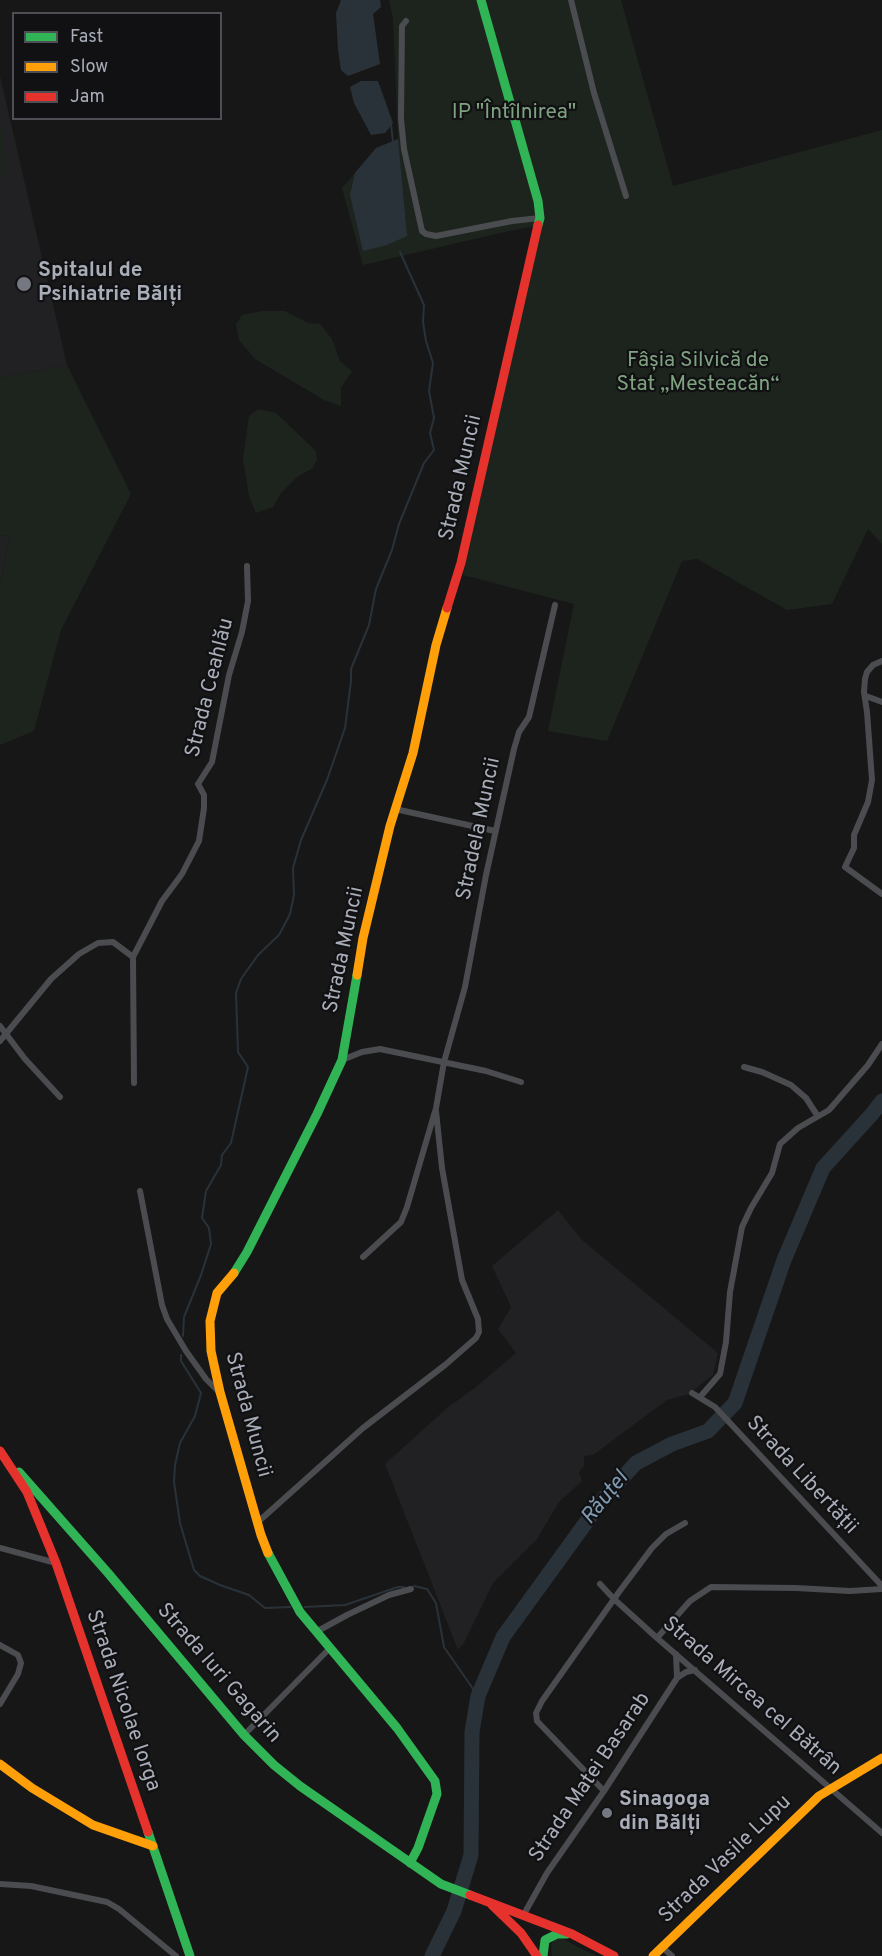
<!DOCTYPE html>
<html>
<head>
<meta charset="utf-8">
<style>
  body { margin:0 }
  #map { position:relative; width:882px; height:1956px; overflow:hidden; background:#171717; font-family:Overpass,sans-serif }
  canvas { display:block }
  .legend { position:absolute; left:12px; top:12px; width:210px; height:108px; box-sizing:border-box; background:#111113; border:2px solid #4d4f55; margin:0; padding:8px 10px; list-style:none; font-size:18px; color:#a8adb8 }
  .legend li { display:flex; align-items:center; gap:12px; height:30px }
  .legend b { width:30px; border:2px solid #4d4f55 }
</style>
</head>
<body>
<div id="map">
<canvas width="882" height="1956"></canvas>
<ul class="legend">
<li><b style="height:8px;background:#30b455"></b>Fast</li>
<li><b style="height:8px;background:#ff9f0a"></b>Slow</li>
<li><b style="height:8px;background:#e5322d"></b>Jam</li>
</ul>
</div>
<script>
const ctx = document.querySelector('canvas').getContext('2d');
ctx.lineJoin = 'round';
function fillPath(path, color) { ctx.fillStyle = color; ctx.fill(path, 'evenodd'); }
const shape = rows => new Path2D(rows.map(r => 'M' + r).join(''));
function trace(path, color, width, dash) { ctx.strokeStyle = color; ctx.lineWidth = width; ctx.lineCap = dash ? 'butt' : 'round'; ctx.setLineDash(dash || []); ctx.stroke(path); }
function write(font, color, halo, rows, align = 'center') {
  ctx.font = font + ' Overpass,sans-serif'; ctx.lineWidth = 4.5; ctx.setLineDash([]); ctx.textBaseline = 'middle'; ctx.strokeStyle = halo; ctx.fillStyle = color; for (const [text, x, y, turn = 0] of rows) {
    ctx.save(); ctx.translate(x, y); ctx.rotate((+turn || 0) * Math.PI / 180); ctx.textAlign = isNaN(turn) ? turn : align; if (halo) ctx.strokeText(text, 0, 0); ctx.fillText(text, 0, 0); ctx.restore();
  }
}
const built = shape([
  [0,76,67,365,0,378],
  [0,535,9,536,0,587],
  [558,1210,581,1239,718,1353,713,1375,689,1394,667,1400,593,1455,584,1456,584,1466,579,1472,582,1481,559,1502,537,1539,493,1583,464,1643,458,1650,385,1464,447,1408,476,1387,516,1353,498,1329,511,1307,492,1266]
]);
const green = shape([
  [389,0,621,0,673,186,882,130,882,544,868,529,832,604,787,610,697,559,682,561,607,741,548,731,574,604,463,575,542,225,509,231,363,265,342,188,376,148,398,139,393,18],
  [0,130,3,130,5,175,0,176],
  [263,311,285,311,308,323,320,324,332,339,340,361,352,371,341,388,341,406,324,400,255,359,239,340,236,324,242,315],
  [67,365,131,494,61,630,34,731,0,745,0,587,9,536,0,535,0,378],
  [258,409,276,413,316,451,317,459,313,468,297,477,281,493,273,507,256,513,249,496,243,459,249,416],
  [560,1937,578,1947,597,1956,552,1956,551,1944,555,1939]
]);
const water = shape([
  [341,0,380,0,381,7,373,14,380,64,348,76,341,70,338,50,336,13],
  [361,81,378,81,393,123,385,133,371,135,354,103,350,87],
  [398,139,407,236,387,245,363,251,350,195,355,173,376,148]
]);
const stream = shape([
  [391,124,393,142],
  [183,1336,184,1317,201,1275,211,1244,209,1228,202,1218,206,1191,221,1165,222,1155,231,1143,248,1067,238,1052,236,993,241,979,258,955,279,935,290,914,294,895,293,868,301,840,327,780,345,728,351,681,351,669,369,625,376,589,392,550,399,524,424,463,434,450,430,433,434,418,429,391,433,363,426,341,423,322,424,305,400,252],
  [181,1355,181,1361,201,1393,195,1416,180,1443,175,1465,174,1482,180,1523,194,1570,200,1576,220,1585,249,1595,265,1608,290,1607],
  [414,1586,427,1589,436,1603,444,1647,478,1696],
  [305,1607,345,1605,398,1587,404,1587]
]);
const river = shape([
  [432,1956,454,1911,471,1855,472,1732,478,1696,503,1637,603,1499,636,1463,672,1444,708,1431,735,1403,784,1260,823,1168,872,1114,882,1101]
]);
const street = shape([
  [571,0,594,93,626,196],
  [406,21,402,26,401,119,404,149,422,231,426,234,436,236,512,221,540,218],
  [882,661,873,665,867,672,865,679,864,692,867,712,872,780,868,802,854,835,854,848,845,867,882,894],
  [866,696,882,702],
  [395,809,495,831],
  [0,1026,25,1059,60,1097],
  [0,1041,51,979,79,954,98,943,113,942,133,957],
  [342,1060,362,1052,380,1049,486,1071,521,1082],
  [744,1067,762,1072,791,1085,806,1098,817,1115],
  [134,1083,133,957,162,901,182,874,199,841,204,808,204,795,198,784,212,762,229,675,242,632,248,601,247,566],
  [140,1191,162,1305,167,1319,186,1351,206,1379,219,1392],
  [363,1257,401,1222,407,1207,436,1108,444,1062,465,987,486,875,514,749,519,732,529,717,555,605],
  [692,1393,715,1407,882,1586],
  [700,1397,720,1374,726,1342,730,1292,742,1227,751,1208,772,1173,780,1144,798,1128,829,1110,868,1065,882,1044],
  [258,1522,363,1428,445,1365,476,1338,479,1332,478,1319,462,1280,442,1168,436,1111],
  [0,1548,56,1563],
  [600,1584,614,1599,657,1638,882,1833],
  [316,1632,347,1615,389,1595,411,1589],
  [657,1638,690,1601,711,1587,796,1588,850,1591,882,1589],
  [0,1645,18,1655,21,1663,18,1674,0,1704],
  [676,1654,677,1678],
  [244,1735,329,1649],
  [604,1791,537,1721,536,1713,542,1701,619,1592,652,1548,666,1534,685,1523],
  [0,1884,31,1886,107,1902,119,1909,176,1956],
  [524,1914,547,1873,604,1791,677,1678,686,1672,695,1670],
  [662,1947,672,1956]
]);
const fast = shape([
  [481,0,538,201,540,218,538,225],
  [234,1273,247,1252,317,1114,342,1060,357,975],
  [19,1472,108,1573,244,1735,274,1765,300,1786,441,1884,470,1895],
  [268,1553,300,1612,397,1728,435,1781,437,1794,418,1848,410,1863],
  [148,1832,190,1956],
  [543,1956,545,1940,557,1934,567,1934]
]);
const slow = shape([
  [357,975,363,938,390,826,413,753,436,645,447,608],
  [234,1273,217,1293,210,1321,211,1351,220,1392,261,1535,268,1553],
  [0,1764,32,1788,93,1825,153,1846],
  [653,1956,819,1796,882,1758]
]);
const jam = shape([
  [447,608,461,563,538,225],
  [0,1451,27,1492,56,1563,148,1832],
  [470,1895,572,1934,614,1956],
  [492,1905,521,1933,537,1956]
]);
const markers = [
  [24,284,8,"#757880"],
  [607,1813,6,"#757880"]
];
const parkNames = [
  ["IP \"Întîlnirea\"",514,114],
  ["Fâșia Silvică de",698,362],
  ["Stat „Mesteacăn“",698,386]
];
const poiNames = [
  ["Spitalul de",38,272],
  ["Psihiatrie Bălți",38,296],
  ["Sinagoga",619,1801],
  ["din Bălți",619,1825]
];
const streetNames = [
  ["Strada Muncii",462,478,-77],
  ["Strada Ceahlău",211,688,-76],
  ["Stradela Muncii",480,829,-78],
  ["Strada Muncii",345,950,-78],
  ["Strada Muncii",247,1415,75],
  ["Strada Libertății",801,1476,47],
  ["Strada Iuri Gagarin",218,1674,49],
  ["Strada Mircea cel Bătrân",751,1697,41],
  ["Strada Nicolae Iorga",122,1701,71],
  ["Strada Matei Basarab",591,1778,-56],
  ["Strada Vasile Lupu",726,1860,-44]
];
const waterNames = [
  ["Răuțel",606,1499,-51]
];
fillPath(built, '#212123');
fillPath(green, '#1d241e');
fillPath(water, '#2a3239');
trace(stream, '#2a3239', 2);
trace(river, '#2a3239', 15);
trace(street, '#4b4c50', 6);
trace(fast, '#30b455', 9);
trace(slow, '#ff9f0a', 9);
trace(jam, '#e5322d', 9);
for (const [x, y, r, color] of markers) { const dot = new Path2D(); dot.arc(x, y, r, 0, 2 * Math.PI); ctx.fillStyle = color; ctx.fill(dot); trace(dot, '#111113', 2); }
write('21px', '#7fa381', '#111113', parkNames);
write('bold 21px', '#a8adb8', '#111113', poiNames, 'left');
write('21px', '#a8adb8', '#111113', streetNames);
write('italic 22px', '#7f9bb3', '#111113', waterNames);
</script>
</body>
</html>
